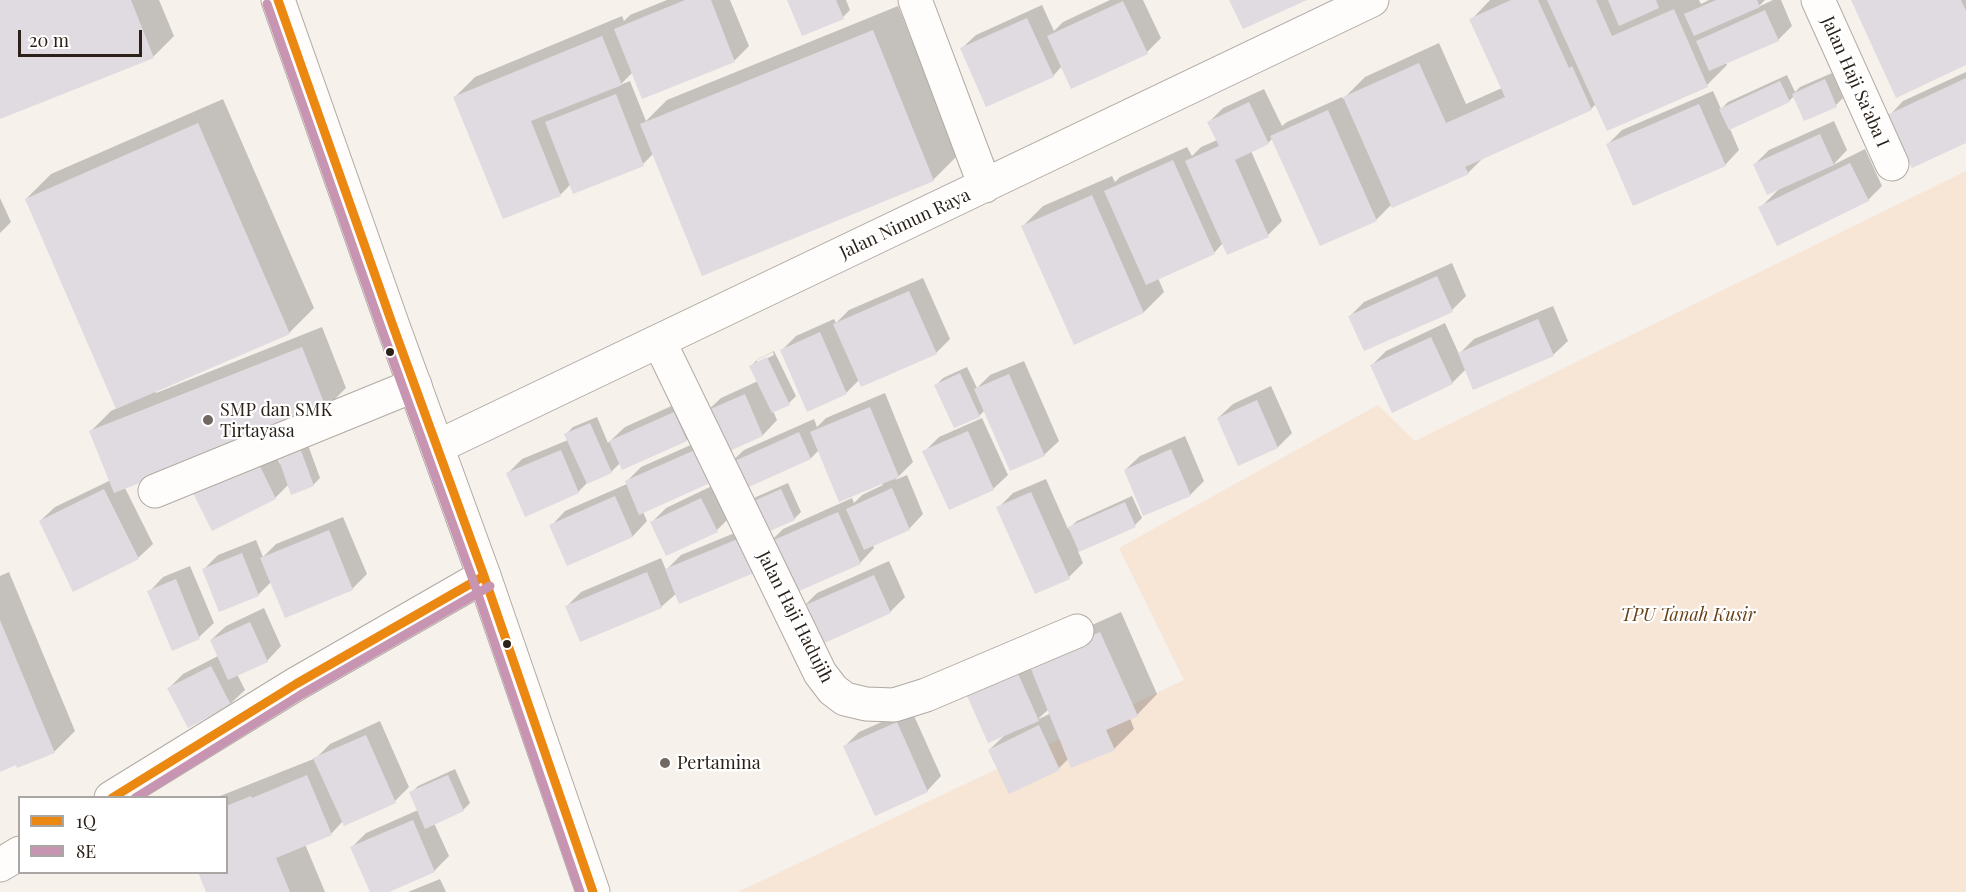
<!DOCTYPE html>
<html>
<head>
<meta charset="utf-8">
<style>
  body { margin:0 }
  #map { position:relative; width:1966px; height:892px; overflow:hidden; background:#f6f1eb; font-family:"Playfair Display",serif }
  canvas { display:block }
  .legend { position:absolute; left:18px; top:796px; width:210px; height:78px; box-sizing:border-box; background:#fff; border:2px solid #aaa6a3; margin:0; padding:8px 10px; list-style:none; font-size:18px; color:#2b2118 }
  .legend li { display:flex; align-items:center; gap:12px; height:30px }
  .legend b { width:30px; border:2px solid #aaa6a3 }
  .scale { position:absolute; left:18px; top:30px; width:124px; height:27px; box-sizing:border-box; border:3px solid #2b2118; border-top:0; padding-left:8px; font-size:18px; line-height:21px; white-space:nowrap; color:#2b2118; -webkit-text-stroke:4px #fff; paint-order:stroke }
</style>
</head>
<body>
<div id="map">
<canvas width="1966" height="892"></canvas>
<ul class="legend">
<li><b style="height:8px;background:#ea8811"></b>1Q</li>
<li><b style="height:8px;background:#c795b2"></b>8E</li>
</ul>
<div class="scale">20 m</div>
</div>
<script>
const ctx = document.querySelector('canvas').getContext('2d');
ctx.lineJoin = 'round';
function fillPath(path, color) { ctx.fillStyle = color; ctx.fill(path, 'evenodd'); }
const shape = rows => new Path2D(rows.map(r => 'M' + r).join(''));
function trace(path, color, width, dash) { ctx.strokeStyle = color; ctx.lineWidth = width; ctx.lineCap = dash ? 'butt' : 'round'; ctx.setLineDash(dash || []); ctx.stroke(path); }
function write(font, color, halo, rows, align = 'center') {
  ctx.font = font + ' "Playfair Display",serif'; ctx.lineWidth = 4.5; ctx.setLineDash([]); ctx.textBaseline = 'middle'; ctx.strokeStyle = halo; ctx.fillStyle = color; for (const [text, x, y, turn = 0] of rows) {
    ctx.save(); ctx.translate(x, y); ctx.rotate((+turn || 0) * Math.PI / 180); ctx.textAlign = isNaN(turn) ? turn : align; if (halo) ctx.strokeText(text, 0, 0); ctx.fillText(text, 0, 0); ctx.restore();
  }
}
const green = shape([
  [1966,171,1966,892,738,892,1184,680,1119,548,1378,405,1415,441]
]);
const shadow = shape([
  [0,0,159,0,174,36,153,57,0,117],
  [667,0,730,0,749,46,735,60,643,97,633,72,620,85,630,81,646,121,667,100,898,6,958,155,933,180,654,153,643,164,571,184,561,194,504,217,455,97,475,77,622,16,624,21,630,15],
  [789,0,846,0,850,10,843,17],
  [1110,0,1143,0,1161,38,1147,52,1062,66,1053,76,961,49,976,35,1042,5,1054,31,1063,22],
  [1490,0,1699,0,1701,4,1709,0,1765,0,1758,7,1773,0,1781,0,1792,26,1778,40,1726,63,1727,65,1707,85,1596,104,1591,109,1483,158,1468,173,1392,204,1376,220,1273,138,1269,142,1251,151,1282,221,1268,235,1223,243,1214,253,1158,278,1164,292,1144,312,1075,343,1023,226,1043,206,1112,176,1115,182,1120,177,1187,147,1192,156,1201,147,1217,140,1209,122,1223,108,1264,89,1282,126,1287,122,1342,97,1343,99,1365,77,1439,43,1466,104,1502,88,1471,20],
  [1853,0,1966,0,1966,64],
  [1966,72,1966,141,1889,116,1903,101],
  [1832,73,1843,98,1836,105,1805,119,1794,96,1789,101,1730,129,1739,150,1725,165,1608,144,1622,130,1713,91,1721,109,1728,102,1787,75,1795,92,1800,87],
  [223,99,314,308,289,333,155,390,156,393,322,327,346,388,326,408,125,488,153,544,138,558,40,521,55,507,111,480,91,431,111,411,117,408,26,199,51,174],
  [1834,121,1847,150,1833,165,1865,149,1882,186,1868,200,1760,208,1780,188,1755,164,1769,150],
  [0,198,11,222,0,233],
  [1452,263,1466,296,1452,310,1350,316,1364,302],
  [923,278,950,339,936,353,859,380,846,393,781,351,796,336,834,319,836,323,849,310],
  [1553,306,1568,341,1553,355,1466,369,1452,383,1371,366,1386,351,1445,323,1459,354,1474,339],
  [774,351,796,396,789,403,773,411,777,420,763,435,724,452,706,412,721,398,758,381,751,366,758,359],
  [773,352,774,355,757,363,757,360],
  [1024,361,1059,441,1044,455,985,410,979,416,936,385,943,378,967,367,977,388,990,375],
  [1271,386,1292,433,1278,447,1239,464,1218,418,1233,404],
  [885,393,913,462,895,480,907,475,923,514,909,529,873,544,874,548,860,563,768,544,783,529,852,498,854,503,862,495,883,485,882,483,819,450,811,458,741,489,729,464,744,450,814,419,817,427,826,418],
  [689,398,701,426,687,440,620,463,611,472,587,483,578,492,508,473,522,459,568,440,566,434,573,427,597,417,608,443,625,427],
  [982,418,1008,475,993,489,924,452,939,437],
  [304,434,320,478,313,485,289,484,275,498,193,489,270,443,280,464,282,463],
  [711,436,643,512,647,521,633,536,568,564,551,526,565,511,627,484,626,482,641,467],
  [1185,436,1204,481,1190,495,1125,470,1140,456],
  [1046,479,1068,529,1077,521,1132,496,1142,518,1135,525,1078,551,1083,563,1069,577,998,508,1013,493],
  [788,483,801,512,794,519,749,504,756,497],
  [716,484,731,516,717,530,652,522,666,508],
  [343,517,367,574,352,589,285,616,271,582,258,595,203,570,218,555,256,540,263,557,276,544],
  [754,525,661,607,567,606,581,592,661,558,666,570,681,555],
  [889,561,905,597,890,612,802,608,817,593],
  [190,566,214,623,199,637,149,592,163,577],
  [9,572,75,731,54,752,17,763,0,770,0,576],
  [264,608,281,646,267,661,237,674,245,690,230,704,169,688,183,674,218,656,211,640,226,626],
  [1121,612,1157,694,1137,715,1130,718,1134,729,1114,749,1069,758,1059,768,989,750,1005,735,965,690,1081,630],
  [1049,709,1051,713,1039,719,1039,718],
  [911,709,941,776,927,791,845,746,859,732],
  [380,721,409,787,395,801,343,821,331,834,305,844,325,892,208,892,226,872,226,798,215,798,316,758,330,744],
  [455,769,470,803,463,810,434,823,449,856,434,871,385,892,370,892,371,891,352,847,366,833,418,810,411,793,418,786],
  [440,879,446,892,408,892]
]);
const building = shape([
  [0,0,131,0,154,58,0,119],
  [685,0,711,0,735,62,642,99,614,29],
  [787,0,836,0,844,19,802,36],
  [1229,0,1307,0,1243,29],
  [1511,0,1538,0,1569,68,1572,66,1592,110,1465,167,1469,174,1392,208,1343,97,1419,63,1446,123,1505,97,1469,19],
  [1547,0,1596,0,1612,36,1674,9,1708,87,1607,131],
  [1608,0,1656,0,1659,8,1619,26],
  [1716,0,1757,0,1760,7,1694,36,1684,14],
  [1851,0,1961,0,1966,11,1966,65,1896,98],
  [1123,1,1148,54,1071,89,1047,36],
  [1765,10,1779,41,1709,71,1696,41],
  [1027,18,1054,77,986,107,960,48],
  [873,30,934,181,702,276,640,124],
  [602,36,622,85,531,121,561,196,503,219,453,97],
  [1966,78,1966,143,1912,168,1887,115],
  [1825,79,1837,107,1804,121,1792,94],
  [1780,81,1790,102,1729,130,1719,109],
  [616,94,644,166,573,194,545,122],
  [1249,102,1269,144,1235,160,1269,237,1227,255,1185,161,1219,146,1207,122],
  [1699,104,1726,166,1633,206,1606,144],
  [1328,110,1377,221,1320,246,1270,136],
  [198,123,290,334,116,409,25,199],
  [1820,134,1834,165,1767,195,1753,164],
  [1173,160,1215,254,1146,285,1104,191],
  [1850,163,1869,201,1777,246,1758,207],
  [1092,195,1144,313,1074,345,1021,226],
  [1437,276,1453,312,1364,351,1348,316],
  [909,291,937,354,861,387,833,324],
  [1538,319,1554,356,1473,390,1458,353],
  [820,332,847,394,807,412,780,350],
  [1431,337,1453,384,1392,413,1370,365],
  [302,347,327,410,114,493,89,431],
  [767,357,790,405,772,413,749,366],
  [960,373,980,417,954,428,934,385],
  [1009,374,1045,456,1010,471,974,389],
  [745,394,763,436,723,454,704,412],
  [1257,400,1278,448,1238,466,1217,418],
  [870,407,899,477,839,502,810,432],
  [674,412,687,441,622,470,609,441],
  [590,423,612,473,587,484,564,434],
  [968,431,994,490,949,510,922,451],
  [799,432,811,459,740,491,728,464],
  [297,440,314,486,291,495,275,448],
  [697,449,712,482,639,515,625,481],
  [1171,449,1191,496,1143,516,1124,470],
  [561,450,579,493,525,517,506,473],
  [255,456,276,499,212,531,191,489],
  [892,488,910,530,864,550,846,509],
  [104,489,139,559,73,592,39,521],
  [781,489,795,520,761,535,747,504],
  [1031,492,1070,579,1035,594,996,507],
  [615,496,633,537,567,566,549,525],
  [701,498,718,532,666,556,650,522],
  [1125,502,1136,527,1079,552,1068,527],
  [838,512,861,564,790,595,767,543],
  [329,530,353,590,285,618,260,558],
  [740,538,754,573,679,604,665,569],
  [242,553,259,596,219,612,202,569],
  [647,572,662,608,580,642,565,606],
  [874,575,891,613,818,646,801,607],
  [176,579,200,639,172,651,147,591],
  [0,620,55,753,17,768,16,765,0,772],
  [250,622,268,662,228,680,210,640],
  [1100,632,1138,716,1106,730,1115,750,1071,768,1029,664],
  [211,666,231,705,188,728,167,688],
  [1015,667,1039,721,988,743,964,689],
  [897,722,928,792,875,816,843,746],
  [1039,725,1060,770,1009,794,988,750],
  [366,735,396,803,344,826,313,758],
  [307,775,332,835,276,858,290,892,206,892,198,872,226,872,226,806,251,796,252,798],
  [448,775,464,811,425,829,409,792],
  [413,820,435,872,389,892,370,892,350,847]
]);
const minor = shape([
  [915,0,985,186],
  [1818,0,1892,164],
  [659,341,820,673,833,690,845,699,866,704,894,705,926,695,1077,631],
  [437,447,1372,0],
  [155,491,415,385],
  [111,798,296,684,484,576],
  [0,865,20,853]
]);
const major = shape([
  [278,0,393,326,484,576,593,892]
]);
const bus1 = shape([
  [278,0,393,326,484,576,593,892],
  [112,798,296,684,484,576]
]);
const bus2 = shape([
  [267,4,382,330,473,580,580,892],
  [135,798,302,694,490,586]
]);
const markers = [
  [390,352,5,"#2b2118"],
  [208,420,6,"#726a62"],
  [507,644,5,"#2b2118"],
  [665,763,6,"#726a62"]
];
const streetNames = [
  ["Jalan Haji Sa'aba I",1855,82,66],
  ["Jalan Nimun Raya",905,224,-25],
  ["Jalan Haji Hadujih",795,617,63]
];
const poiNames = [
  ["SMP dan SMK",220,410],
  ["Tirtayasa",220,431],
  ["Pertamina",677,763]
];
const parkNames = [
  ["TPU Tanah Kusir",1688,615]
];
fillPath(green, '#f7e5d6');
fillPath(shadow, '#0003');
fillPath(building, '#e0dae1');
trace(minor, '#b1aaa3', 35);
trace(major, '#b1aaa3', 35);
trace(minor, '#fefdfc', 33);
trace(major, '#fefdfc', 33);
trace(bus1, '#ea8811', 9);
trace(bus2, '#c795b2', 9);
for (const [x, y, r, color] of markers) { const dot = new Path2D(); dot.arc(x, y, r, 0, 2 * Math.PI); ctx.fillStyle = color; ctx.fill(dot); trace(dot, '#fff', 2); }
write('18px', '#2b2118', '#fff', streetNames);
write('18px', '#2b2118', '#fff', poiNames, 'left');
write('italic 18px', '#673f16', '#fff', parkNames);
</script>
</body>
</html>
